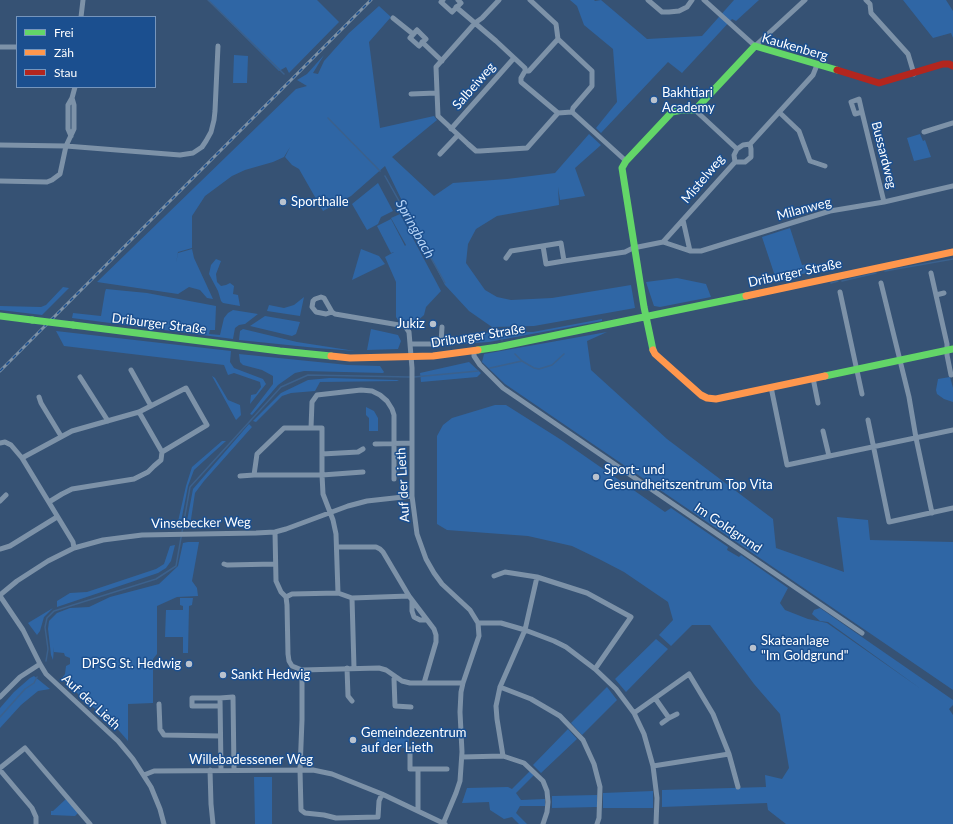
<!DOCTYPE html>
<html>
<head>
<meta charset="utf-8">
<style>
  body { margin:0 }
  #map { position:relative; width:953px; height:824px; overflow:hidden; background:#365274; font-family:Lato,sans-serif }
  canvas { display:block }
  .legend { position:absolute; left:16px; top:16px; width:140px; height:72px; box-sizing:border-box; background:#1b4f8f; border:1px solid #7695bc; margin:0; padding:5px 7px; list-style:none; font-size:12px; color:#fff }
  .legend li { display:flex; align-items:center; gap:8px; height:20px }
  .legend b { width:20px; border:1px solid #7695bc }
</style>
</head>
<body>
<div id="map">
<canvas width="953" height="824"></canvas>
<ul class="legend">
<li><b style="height:5px;background:#63d668"></b>Frei</li>
<li><b style="height:5px;background:#ff974d"></b>Zäh</li>
<li><b style="height:5px;background:#b3261e"></b>Stau</li>
</ul>
</div>
<script>
const ctx = document.querySelector('canvas').getContext('2d');
ctx.lineJoin = 'round';
function fillPath(path, color) { ctx.fillStyle = color; ctx.fill(path, 'evenodd'); }
const shape = rows => new Path2D(rows.map(r => 'M' + r).join(''));
function trace(path, color, width, dash) { ctx.strokeStyle = color; ctx.lineWidth = width; ctx.lineCap = dash ? 'butt' : 'round'; ctx.setLineDash(dash || []); ctx.stroke(path); }
function write(font, color, halo, rows, align = 'center') {
  ctx.font = font + ' Lato,sans-serif'; ctx.lineWidth = 3; ctx.setLineDash([]); ctx.textBaseline = 'middle'; ctx.strokeStyle = halo; ctx.fillStyle = color; for (const [text, x, y, turn = 0] of rows) {
    ctx.save(); ctx.translate(x, y); ctx.rotate((+turn || 0) * Math.PI / 180); ctx.textAlign = isNaN(turn) ? turn : align; if (halo) ctx.strokeText(text, 0, 0); ctx.fillText(text, 0, 0); ctx.restore();
  }
}
const green = shape([
  [208,0,317,0,339,22,289,73,286,67,279,71],
  [570,0,594,0,595,1,601,0,647,39,702,36,734,0,759,0,736,21,732,19,682,73,668,62,601,133,596,128,617,102,613,49,584,25,577,6],
  [903,0,946,0,953,11,953,38,951,33,933,38],
  [379,6,391,17,369,42,380,128,434,116,437,120,392,157,434,196,453,183,507,179,555,173,589,134,601,145,575,168,585,196,560,200,558,187,559,205,497,216,476,229,468,244,466,263,485,290,497,297,511,300,552,298,631,285,635,308,534,326,492,327,469,311,445,285,406,209,385,166,351,196,323,211,299,169,292,165,285,157,290,147,284,157,273,162,245,170,232,176,205,196,192,216,192,248,178,252,176,263,178,253,192,249,194,258,213,299,207,298,200,290,189,287,178,294,97,282,296,89,307,86,297,80,307,74,324,55,313,73,318,74,324,61,349,33],
  [234,55,248,56,247,83,233,83],
  [920,134,923,141,925,140,931,157,914,161,907,138],
  [378,183,393,211,381,217,378,224,367,230,352,204],
  [400,214,441,291,426,307,424,315,413,325,405,321,398,320,396,317,396,282,385,257,394,252,391,253,377,226,391,219,405,246,406,245,391,218],
  [790,228,802,265,815,263,818,271,776,279,762,237],
  [361,249,379,256,385,264,352,280],
  [216,259,221,261,216,274,217,282,221,286,226,285,230,283,234,286,233,294,238,295,240,306,223,303,221,301,218,291,209,274,211,265],
  [677,278,706,284,711,297,660,307,654,306,646,282],
  [63,287,69,288,42,315,0,310,0,306,41,307,46,305],
  [106,289,147,293,216,306,215,330,210,330,209,334,220,335,224,318,228,313,233,310,258,314,245,324,239,325,235,328,233,339,72,318,73,313,101,316,105,292],
  [304,297,300,316,267,311,269,305,284,308,294,305],
  [265,316,300,322,296,334,292,336,250,326],
  [602,319,602,321,489,342,445,345,445,343,490,332,533,332],
  [243,329,297,342,355,351,317,348,239,340,240,331],
  [371,329,398,335,401,341,398,349,367,350],
  [56,331,231,351,230,362,234,368,263,379,266,384,250,404,251,395,256,394,261,387,260,382,234,373,228,375,224,365,64,346],
  [607,332,587,341,591,370,667,439,773,519,776,548,844,572,837,517,868,520,870,540,953,542,953,690,505,384,482,362,484,354],
  [239,354,348,365,380,366,384,372,383,373,304,371,295,373,278,385,252,415,250,414,273,384,273,376,262,370,243,365,240,362],
  [469,362,481,373,477,377,421,382,420,373],
  [212,376,215,378,228,400,240,405,241,415,236,420],
  [950,377,953,388,953,402,944,399,937,394,936,390,938,379],
  [330,378,397,380,399,381,320,382,315,391,291,393,282,396,256,422,253,421,281,393,308,380],
  [495,405,506,405,563,441,665,512,671,508,728,547,727,550,739,557,741,555,788,588,780,603,785,610,808,619,827,623,921,689,828,622,820,621,812,614,814,610,820,608,953,700,953,705,949,709,953,715,953,824,786,824,768,810,767,803,662,807,662,790,766,787,765,775,782,779,789,768,780,714,754,684,710,625,692,625,671,646,659,635,673,620,668,602,624,572,599,559,572,546,528,536,447,530,437,524,437,436,443,425,452,418],
  [366,407,374,411,378,418,378,431,369,431,369,418,366,415],
  [249,424,252,427,204,481,195,493,190,526,186,526,193,489],
  [222,441,226,441,194,470,188,486,180,527,177,526,186,486,192,467],
  [188,542,199,542,192,581,197,588,198,596,177,597,157,606,157,654,153,659,153,703,128,704,128,741,107,717,87,703,62,678,65,674,66,666,70,664,70,658,65,656,64,653,54,652,54,647,53,660,51,655,48,629,49,621,57,613,70,608,89,607,110,597,159,584,178,566,183,543],
  [175,545,171,561,166,568,158,573,57,607,57,601,70,593,87,592,156,569,164,564,170,546],
  [180,598,193,598,192,605,189,606,188,653,183,653,183,637,165,637,166,610,183,610,183,606,180,605],
  [53,608,44,617,40,631,37,635,28,623],
  [656,639,668,649,626,692,615,679],
  [34,676,50,689,38,691,21,705,0,728,0,708,14,692,30,678],
  [607,687,617,700,582,735,571,723],
  [381,729,409,735,409,748,377,747,377,732],
  [568,729,577,739,541,773,533,765],
  [531,770,535,774,516,793,521,800,545,799,545,806,520,806,516,813,527,824,519,824,512,817,504,819,490,810,489,802,462,803,467,788,508,787,512,789],
  [254,777,272,777,272,824,255,824],
  [653,791,653,808,603,808,603,793],
  [597,795,597,807,552,808,552,796],
  [66,799,78,813,75,816,51,815,51,811,53,811]
]);
const stream = shape([
  [208,0,284,74],
  [328,118,380,171],
  [385,176,445,283],
  [885,271,953,259],
  [842,281,876,273],
  [831,283,838,281],
  [497,335,502,340],
  [515,354,522,361,534,368,539,369,552,365,564,354],
  [490,368,522,361],
  [414,377,478,371],
  [46,661,48,649,45,627,47,618,54,611,156,579,176,566,190,487,281,387,308,375,410,377],
  [0,717,25,689,34,683,37,677]
]);
const street = shape([
  [443,0,441,2,452,12,461,3,458,0],
  [499,0,482,18,475,23,436,67,438,116,468,144,476,151,480,151,527,148,558,113,572,112],
  [530,0,556,24,558,39,592,71,592,86,573,108,572,112,626,161],
  [648,0,662,12,669,12,679,11,687,7,692,0],
  [704,0,755,46,805,0],
  [866,0,870,4,871,13,908,54,914,74],
  [456,7,496,41,525,68,525,71],
  [81,17,83,0],
  [393,18,413,34],
  [417,30,426,39,419,46,410,38,417,30],
  [422,42,442,61],
  [0,47,17,47],
  [411,94,436,93],
  [695,110,737,149],
  [779,112,799,131,810,161,825,166],
  [862,112,855,114,851,102,859,99,862,112,884,202],
  [558,113,521,82,521,78,525,71,529,71,558,39],
  [451,129,514,58],
  [924,132,953,123],
  [71,136,68,129,68,105,72,98],
  [0,145,66,146,180,155,193,153,202,147,206,141,211,132,214,120,215,111,218,46],
  [440,154,458,135],
  [735,162,745,162,751,157,751,149,750,144],
  [0,181,47,182,52,180,60,174,66,146,74,129,74,105,72,98,75,87],
  [683,220,690,251],
  [663,242,690,251,701,251,830,211,884,202,953,186],
  [543,246,546,264,564,261],
  [506,258,511,251,561,243,564,261,625,252,633,248,663,242,735,162,734,155,737,149,743,145,750,144,813,75,817,65],
  [931,273,947,344,947,355,951,375],
  [881,283,909,397,916,438,932,513],
  [840,292,862,394],
  [936,295,944,293],
  [332,312,326,314,316,312,312,307,313,301,315,299,321,297,324,298,332,312,335,314,405,326,409,332,412,368,412,496,417,534,426,559,434,573,442,584,470,610,478,623,479,636,463,683,461,692,460,712,462,752,460,781,456,793,443,824],
  [410,344,432,344,441,342,442,327],
  [474,351,474,356,480,365,503,388,862,633],
  [131,370,151,406],
  [80,377,108,421],
  [813,378,818,403],
  [771,387,787,465,953,430],
  [39,397,41,403,61,436],
  [868,420,889,522,953,508],
  [311,428,312,402,317,395,361,390,372,391,380,395,387,401,392,409,394,415,394,479],
  [823,431,829,456],
  [0,443,5,442,11,445,22,458,73,542,74,548],
  [375,444,411,443],
  [322,454,358,452,363,449],
  [22,458,72,431,139,412,186,388,207,425,162,452],
  [240,476,254,475],
  [0,501,6,495],
  [49,502,62,494,72,489,134,479,148,472,154,466,161,460,162,452,139,412],
  [275,532,276,581,281,592,286,597,287,605,288,654,289,661,292,666,302,670,379,668,386,670,402,681,410,683,463,683],
  [337,547,376,547,380,549,383,552,409,596,434,629,436,635,436,642,424,683],
  [0,549,10,546,57,517],
  [224,564,227,565,275,564],
  [494,576,505,572,537,577],
  [0,595,17,581,48,561,74,548,103,540,142,535,256,533,275,532,286,529,348,506,367,501,412,496],
  [0,596,23,630,40,664,46,674,118,741,133,759,151,787,160,809,164,824],
  [286,597,292,594,338,593],
  [352,598,409,596],
  [412,601,412,611,414,617,420,620,427,620],
  [478,623,501,623,525,630,554,641,566,647,595,669,616,689,634,713,644,734,653,766,657,798,656,824],
  [347,668,348,696,352,701],
  [354,668,352,598,338,593,336,534,333,520,323,494,322,475,322,428,284,428,257,454,254,475,322,475,363,472],
  [302,670,302,720,300,770,301,810,305,813,324,815,336,818,378,817,379,801,382,794],
  [396,677,394,679,395,706,411,707],
  [500,687,531,699,560,716,583,740,594,764,600,787,599,818,597,824],
  [0,697,20,677,40,664],
  [655,698,669,718,662,723],
  [159,704,160,729,164,735,220,736],
  [219,706,192,706,192,698,220,698],
  [634,713,689,674,713,714,729,754,653,766],
  [669,718,677,714],
  [410,749,410,769,447,769],
  [729,754,738,787],
  [503,756,497,719,496,706,500,687,525,630,537,577,587,593,631,617,595,669],
  [462,757,503,756,524,763,543,781,547,791,548,802,547,812,543,824],
  [0,768,25,748,90,824],
  [0,770,32,808,36,817,36,824],
  [210,770,211,804,213,824],
  [221,770,220,698,233,697,234,770],
  [144,775,154,771,313,770,332,774,382,794,445,824],
  [418,810,418,769]
]);
const fast = shape([
  [0,316,32,320],
  [73,325,280,351,331,356],
  [478,350,498,347,746,296],
  [653,350,644,307,622,168,626,161,672,112,682,110,695,110,755,46,837,70],
  [825,376,953,349]
]);
const slow = shape([
  [746,296,953,252],
  [653,350,655,354,701,395,707,398,716,399,825,376],
  [331,356,350,358,433,356,478,350]
]);
const jam = shape([
  [837,70,879,83,943,64,949,64,953,66]
]);
const rail = shape([
  [0,371,371,0]
]);
const fastBridge = shape([
  [32,320,73,325]
]);
const markers = [
  [654,100,4,"#b9c2ce"],
  [283,202,4,"#b9c2ce"],
  [433,324,4,"#b9c2ce"],
  [596,477,4,"#b9c2ce"],
  [753,648,4,"#b9c2ce"],
  [189,664,4,"#b9c2ce"],
  [223,675,4,"#b9c2ce"],
  [353,740,4,"#b9c2ce"]
];
const streetNames = [
  ["Kaukenberg",795,47,16],
  ["Salbeiweg",474,86,-49],
  ["Bussardweg",884,155,76],
  ["Mistelweg",703,179,-50],
  ["Milanweg",804,209,-15],
  ["Driburger Straße",795,273,-12],
  ["Driburger Straße",159,324,7],
  ["Driburger Straße",478,336,-9],
  ["Auf der Lieth",403,485,-93],
  ["Vinsebecker Weg",201,523,-1],
  ["Im Goldgrund",728,528,34],
  ["Auf der Lieth",91,702,43],
  ["Willebadessener Weg",251,760]
];
const poiNames = [
  ["Bakhtiari",662,93],
  ["Academy",662,108],
  ["Sporthalle",291,202],
  ["Jukiz",425,324,"right"],
  ["Sport- und",604,470],
  ["Gesundheitszentrum Top Vita",604,485],
  ["Skateanlage",761,641],
  ["\"Im Goldgrund\"",761,656],
  ["DPSG St. Hedwig",181,664,"right"],
  ["Sankt Hedwig",231,675],
  ["Gemeindezentrum",361,733],
  ["auf der Lieth",361,748]
];
const waterNames = [
  ["Springbach",415,229,61]
];
fillPath(green, '#2f66a5');
trace(stream, '#3b618d', 1.5);
trace(street, '#7d92a8', 5);
trace(fast, '#63d668', 7);
trace(slow, '#ff974d', 7);
trace(jam, '#b3261e', 7);
trace(rail, '#7e92a7', 3);
trace(rail, '#1b4f8f', 1.5, [4.5]);
trace(fastBridge, '#63d668', 7);
for (const [x, y, r, color] of markers) { const dot = new Path2D(); dot.arc(x, y, r, 0, 2 * Math.PI); ctx.fillStyle = color; ctx.fill(dot); trace(dot, '#1b4f8f', 1.5); }
write('13px', '#fff', '#1b4f8f', streetNames);
write('13px', '#fff', '#1b4f8f', poiNames, 'left');
write('italic 14px', '#b5d3f5', '#1b4f8f', waterNames);
</script>
</body>
</html>
